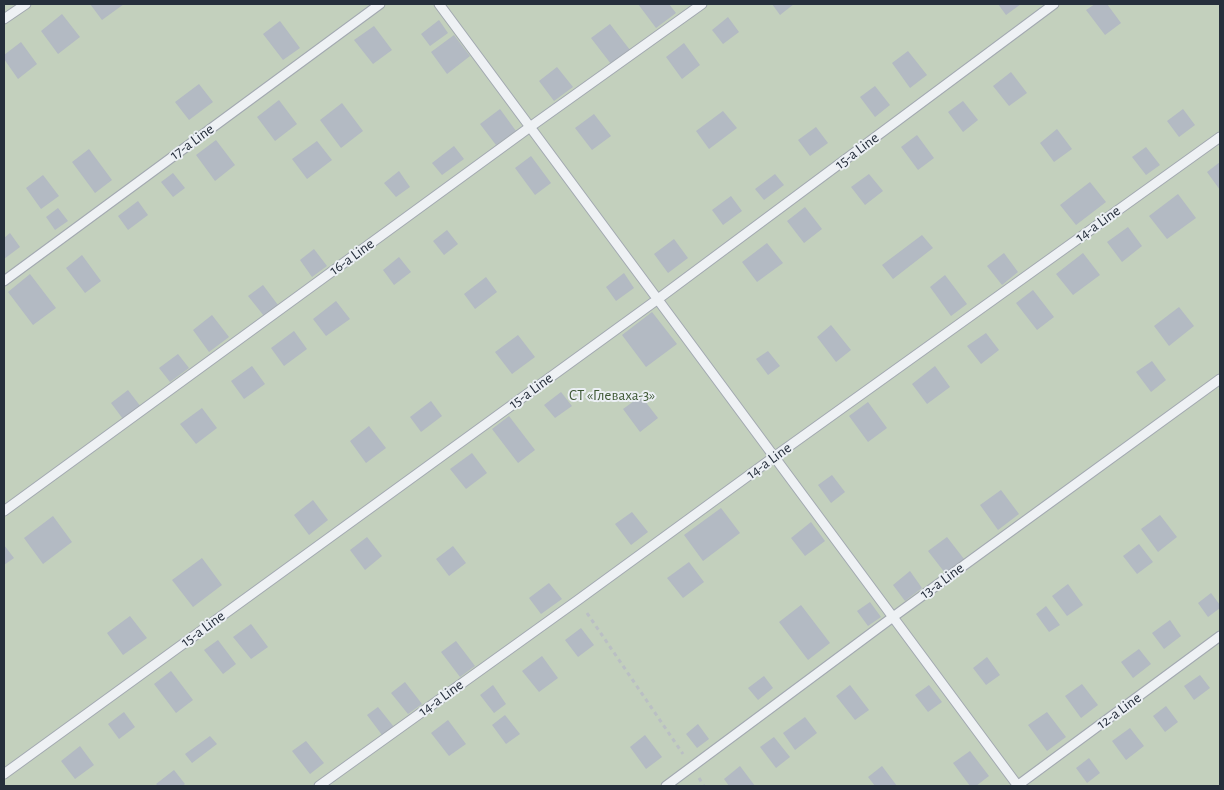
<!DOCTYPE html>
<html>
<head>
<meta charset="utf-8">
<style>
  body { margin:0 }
  #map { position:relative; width:1224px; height:790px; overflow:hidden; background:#dce1e6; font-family:"Alegreya Sans",sans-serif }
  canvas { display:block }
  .frame { position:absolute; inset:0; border:5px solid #262f3c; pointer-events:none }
</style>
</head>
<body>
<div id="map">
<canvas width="1224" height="790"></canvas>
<div class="frame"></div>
</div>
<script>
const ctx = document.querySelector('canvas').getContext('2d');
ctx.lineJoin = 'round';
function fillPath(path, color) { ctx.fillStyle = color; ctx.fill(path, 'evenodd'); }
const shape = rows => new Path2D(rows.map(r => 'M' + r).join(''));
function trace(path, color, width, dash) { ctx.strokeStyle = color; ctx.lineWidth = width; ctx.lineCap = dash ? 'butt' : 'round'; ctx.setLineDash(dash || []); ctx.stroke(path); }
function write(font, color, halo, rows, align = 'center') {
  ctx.font = font + ' "Alegreya Sans",sans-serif'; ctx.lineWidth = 4; ctx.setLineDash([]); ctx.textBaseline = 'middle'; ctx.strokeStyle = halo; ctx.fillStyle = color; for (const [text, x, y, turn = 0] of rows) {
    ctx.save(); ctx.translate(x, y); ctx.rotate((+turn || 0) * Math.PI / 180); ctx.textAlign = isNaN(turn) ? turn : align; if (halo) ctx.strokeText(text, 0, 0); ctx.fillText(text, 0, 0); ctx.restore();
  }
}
const green = shape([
  [4,4,1220,4,1220,786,4,786]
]);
const building = shape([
  [90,4,124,4,102,20],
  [638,4,669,4,676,13,656,28],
  [772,4,794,4,780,15],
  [998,4,1021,4,1006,15],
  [1095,4,1107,4,1121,23,1105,35,1086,10],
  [62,14,80,37,58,54,41,31],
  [728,17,739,32,723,44,712,30],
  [439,20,448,33,430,46,421,34],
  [280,21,300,48,283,60,263,34],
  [610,24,630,50,611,64,591,38],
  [374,26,392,50,373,64,354,40],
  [454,35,470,56,447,74,431,52],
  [21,42,37,64,18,79,4,59,4,55],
  [684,43,700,65,682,79,666,57],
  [908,51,927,75,910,88,892,63],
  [557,67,573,87,554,101,539,81],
  [1011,72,1027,93,1009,106,993,86],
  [199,84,213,102,189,120,175,102],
  [875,86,890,105,875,117,860,97],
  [279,100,297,124,275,141,257,117],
  [963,101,978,120,963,132,948,112],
  [342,103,363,131,341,148,320,120],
  [500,109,516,131,496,145,480,124],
  [1183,109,1195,125,1179,137,1167,121],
  [723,111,737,128,709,149,696,131],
  [594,114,611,136,592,150,575,128],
  [816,127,828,143,810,156,798,140],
  [1057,129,1072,149,1054,162,1040,143],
  [917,135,934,158,918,170,901,147],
  [216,140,235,165,215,181,196,155],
  [317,141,332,160,307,179,292,159],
  [454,146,464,159,442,175,432,163],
  [1146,147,1160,165,1146,175,1132,157],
  [89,149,112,180,95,193,72,162],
  [531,156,551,183,535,195,515,168],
  [1220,162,1220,190,1207,172],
  [399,171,410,187,396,197,384,183],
  [173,173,185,188,173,197,161,182],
  [775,174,784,185,764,200,755,189],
  [869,174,883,191,865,205,851,187],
  [43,175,59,196,41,209,26,188],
  [1090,182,1106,202,1076,225,1060,205],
  [1178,194,1196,218,1167,239,1149,216],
  [731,196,742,211,723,225,712,210],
  [138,201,148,215,128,230,118,216],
  [805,207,822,229,804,243,787,221],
  [58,208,68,221,55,230,46,217],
  [1128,227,1142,246,1122,262,1107,242],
  [447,230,458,244,444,255,433,241],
  [10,233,20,247,4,259,4,238],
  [922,235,933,248,893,279,882,265],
  [674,239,688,258,668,273,654,254],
  [767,243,783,263,757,282,742,262],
  [314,249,327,266,312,277,300,260],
  [1004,253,1018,272,1002,285,987,266],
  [1083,253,1100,275,1073,295,1056,274],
  [82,255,101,281,85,293,66,268],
  [399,257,411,272,394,285,383,270],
  [624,273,634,288,616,301,606,287],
  [30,274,56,308,33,325,8,292],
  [945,275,967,304,951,316,930,287],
  [486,277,497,292,475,309,464,294],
  [263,285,278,305,264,316,248,296],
  [1033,290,1054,317,1037,330,1016,303],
  [336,301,350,319,326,336,313,319],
  [1179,307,1194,326,1169,346,1154,326],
  [652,312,677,344,646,367,622,335],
  [212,315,229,337,209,352,193,330],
  [831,325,851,350,836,362,817,337],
  [294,331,307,349,284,366,271,348],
  [986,333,999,350,981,364,967,346],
  [518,335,535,357,512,374,495,352],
  [768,351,780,366,768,375,756,359],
  [178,354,189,368,170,382,159,368],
  [1152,361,1166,380,1151,392,1136,372],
  [252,366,265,384,244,399,231,381],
  [935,366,950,387,927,404,912,384],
  [128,390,141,407,123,419,111,403],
  [561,392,572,406,555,418,544,405],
  [641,396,658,418,640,432,623,409],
  [431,401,442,416,421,432,410,417],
  [868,402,887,428,868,442,849,416],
  [202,408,217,428,196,444,180,424],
  [509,416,535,450,518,463,492,429],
  [369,426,386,448,366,463,350,441],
  [472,453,487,473,466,489,450,469],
  [832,475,845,492,831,503,818,485],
  [1001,490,1019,514,998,530,980,505],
  [313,500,328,520,309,535,294,515],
  [721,508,740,533,703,561,684,535],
  [632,512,648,532,631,545,615,524],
  [1160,515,1177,537,1158,552,1141,529],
  [53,516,72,542,43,564,24,538],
  [811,522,825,541,805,556,791,538],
  [367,537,382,556,365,570,350,550],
  [947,537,964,559,945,573,928,551],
  [1139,544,1153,562,1137,574,1123,556],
  [4,545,14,558,4,565],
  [453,546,466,563,449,576,436,559],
  [202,558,222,585,193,607,172,580],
  [689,562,704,582,683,598,667,578],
  [910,571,922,588,905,601,893,585],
  [549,583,562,599,541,614,529,598],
  [1068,584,1083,605,1067,616,1052,596],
  [1211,593,1220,605,1220,608,1208,617,1198,603],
  [870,602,881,617,868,626,857,611],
  [801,605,830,643,808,660,779,622],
  [1046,606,1060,625,1049,632,1036,614],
  [130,616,147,638,123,655,107,633],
  [1170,620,1181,636,1164,649,1152,633],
  [251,624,268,647,251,659,233,637],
  [581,628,594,645,578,657,565,640],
  [218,640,236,664,223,674,204,650],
  [456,641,475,666,460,677,441,652],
  [1139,649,1151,664,1133,678,1121,662],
  [542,656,558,678,539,692,522,671],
  [987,657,1000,675,986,685,973,668],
  [171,671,193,700,176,713,154,684],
  [1200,675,1210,688,1194,700,1184,686],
  [764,676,773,688,758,700,748,688],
  [405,682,422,704,408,714,391,693],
  [1082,684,1098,705,1081,718,1065,696],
  [493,685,506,704,494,713,480,695],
  [850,685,869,710,855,720,836,696],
  [929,685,942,702,928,712,915,695],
  [1166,706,1178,722,1165,732,1153,716],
  [378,707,394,727,382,735,367,715],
  [124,712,135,727,119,739,108,724],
  [1047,712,1066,737,1047,751,1028,725],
  [505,715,520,734,506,744,492,725],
  [805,717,817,733,795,750,783,733],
  [448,720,466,744,449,756,431,733],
  [698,724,709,739,697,748,686,734],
  [1130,728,1144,746,1126,760,1112,741],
  [645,735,662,757,646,769,630,747],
  [210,736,217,744,192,763,185,754],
  [774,737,790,757,776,768,760,747],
  [306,741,324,763,310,774,292,751],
  [80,746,94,765,75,779,61,761],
  [970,751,989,776,976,786,970,786,953,763],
  [1089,758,1100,773,1087,783,1076,768],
  [740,766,755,786,729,786,724,779],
  [882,766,897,786,875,786,868,777],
  [174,770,185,784,182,786,158,786,156,784]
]);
const path = shape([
  [587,613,683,754],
  [699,778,704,786]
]);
const lane = shape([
  [439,4,1018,786],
  [4,19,26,4],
  [4,281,380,4],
  [4,511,530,127,702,4],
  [4,774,658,299,1054,4],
  [319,786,578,600,774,457,1220,137],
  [666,786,893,617,1220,379],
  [1017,786,1220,636]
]);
const streetNames = [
  ["17-a Line",192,142,-36],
  ["15-a Line",857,151,-37],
  ["14-a Line",1098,224,-36],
  ["16-a Line",352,257,-36],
  ["15-a Line",531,391,-36],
  ["14-a Line",769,461,-36],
  ["13-a Line",942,581,-36],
  ["15-a Line",203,629,-36],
  ["14-a Line",441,698,-36],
  ["12-a Line",1119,711,-36]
];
const parkNames = [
  ["СТ «Глеваха-3»",612,395]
];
fillPath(green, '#c3d0bd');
fillPath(building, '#b3bac3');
trace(lane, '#a2a8b0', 11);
trace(path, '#babfc4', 3, [4, 4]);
trace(lane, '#eef1f4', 9);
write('15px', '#262f3c', '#ebeff4', streetNames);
write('15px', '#3d5734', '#ebeff4', parkNames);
</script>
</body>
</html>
